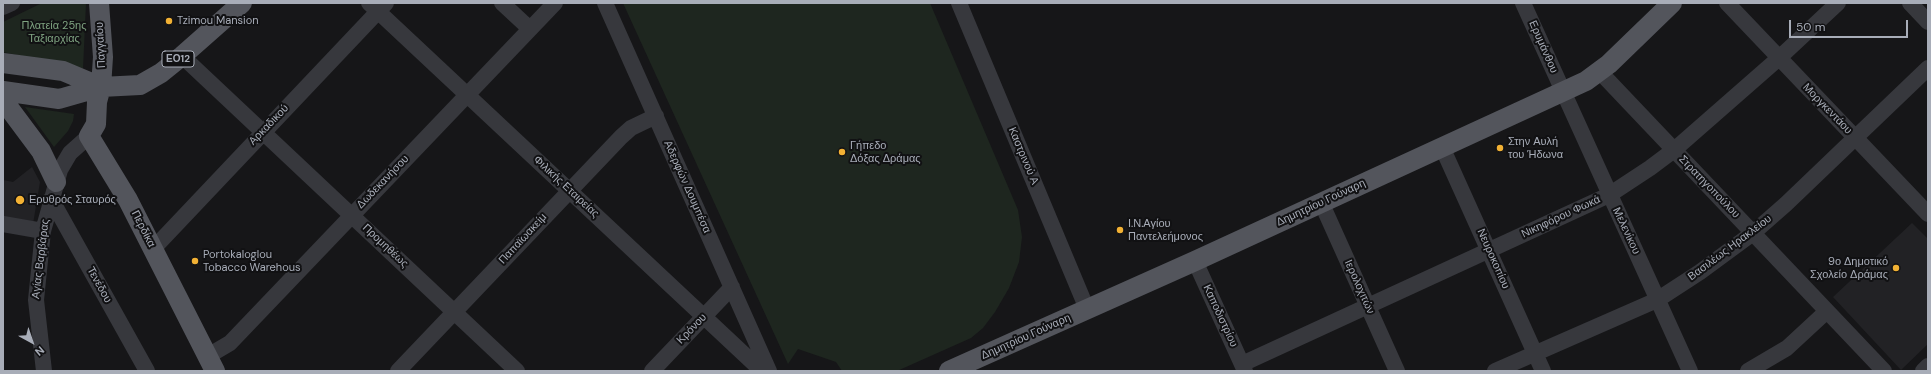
<!DOCTYPE html>
<html>
<head>
<meta charset="utf-8">
<style>
  body { margin:0 }
  #map { position:relative; width:1931px; height:374px; overflow:hidden; background:#161618; font-family:"DM Sans",sans-serif }
  canvas { display:block }
  .frame { position:absolute; inset:0; border:4px solid #a8adb8; pointer-events:none }
  .north { position:absolute; left:12px; top:322px; width:40px; height:40px; -webkit-text-stroke:3px #111113; paint-order:stroke; rotate:140deg; font-size:11px; font-weight:700; line-height:16px; text-align:center; color:#a8adb8 }
  .north::after { content:''; display:block; margin:auto; width:14px; height:18px; background:#a8adb8; clip-path:polygon(50% 0,100% 100%,50% 72%,0 100%) }
  .scale { position:absolute; left:1789px; top:20px; width:119px; height:18px; box-sizing:border-box; border:2px solid #a8adb8; border-top:0; padding-left:5px; font-size:12px; line-height:14px; white-space:nowrap; color:#a8adb8; -webkit-text-stroke:3px #111113; paint-order:stroke }
</style>
</head>
<body>
<div id="map">
<canvas width="1931" height="374"></canvas>
<div class="frame"></div>
<div class="north">N</div>
<div class="scale">50 m</div>
</div>
<script>
const ctx = document.querySelector('canvas').getContext('2d');
ctx.lineJoin = 'round';
function fillPath(path, color) { ctx.fillStyle = color; ctx.fill(path, 'evenodd'); }
const shape = rows => new Path2D(rows.map(r => 'M' + r).join(''));
function trace(path, color, width, dash) { ctx.strokeStyle = color; ctx.lineWidth = width; ctx.lineCap = dash ? 'butt' : 'round'; ctx.setLineDash(dash || []); ctx.stroke(path); }
function write(font, color, halo, rows, align = 'center') {
  ctx.font = font + ' "DM Sans",sans-serif'; ctx.lineWidth = 4; ctx.setLineDash([]); ctx.textBaseline = 'middle'; ctx.strokeStyle = halo; ctx.fillStyle = color; for (const [text, x, y, turn = 0] of rows) {
    ctx.save(); ctx.translate(x, y); ctx.rotate((+turn || 0) * Math.PI / 180); ctx.textAlign = isNaN(turn) ? turn : align; if (halo) ctx.strokeText(text, 0, 0); ctx.fillText(text, 0, 0); ctx.restore();
  }
}
const built = shape([
  [32,167,40,182,33,224,3,219,3,180,13,182],
  [1912,223,1928,239,1928,344,1901,370,1833,297]
]);
const green = shape([
  [42,3,86,3,83,69,3,52,3,22],
  [623,3,930,3,1018,210,1022,237,1019,262,1009,288,995,312,983,328,971,338,897,371,842,371,836,362,798,349,788,364],
  [25,107,74,114,73,121,68,131,54,147]
]);
const minor = shape([
  [369,3,762,371],
  [502,3,530,29],
  [605,3,769,371],
  [959,3,1087,309],
  [1523,3,1690,371],
  [1727,3,1928,214],
  [1910,3,1928,22],
  [3,7,12,3],
  [182,56,517,371],
  [1600,72,1884,371],
  [1442,147,1543,371],
  [51,199,147,371],
  [1321,202,1397,371],
  [3,224,43,231],
  [153,249,386,3],
  [1195,261,1245,371],
  [208,356,230,343,555,3],
  [1242,364,1609,195,1650,168,1674,150,1779,58,1838,3],
  [44,371,36,300,43,231,60,170,70,153,89,136],
  [398,371,621,137,631,128,656,116],
  [652,371,732,287],
  [1495,371,1657,300,1700,272,1753,233,1786,204,1928,68],
  [1748,371,1787,348,1827,311],
  [1923,371,1928,366]
]);
const major = shape([
  [99,3,103,57,101,87,97,102,96,124,89,136,128,200,215,371],
  [3,63,63,71,101,87],
  [3,91,59,99,101,87,140,85,161,73,182,56,242,3],
  [3,100,41,151,56,182],
  [949,371,1195,261,1586,81,1609,64,1672,3]
]);
const markers = [
  [169,21,4,"#f2b134"],
  [1500,148,4,"#f2b134"],
  [842,152,4,"#f2b134"],
  [20,200,5,"#f2b134"],
  [1120,230,4,"#f2b134"],
  [195,261,4,"#f2b134"],
  [1896,268,4,"#f2b134"]
];
const shields = [
  [178,59,32]
];
const shieldNames = [
  ["ΕΟ12",178,59]
];
const poiNames = [
  ["Tzimou Mansion",177,21],
  ["Στην Αυλή",1508,142],
  ["του Ήδωνα",1508,155],
  ["Γήπεδο",850,146],
  ["Δόξας Δράμας",850,159],
  ["Ερυθρός Σταυρός",29,200],
  ["Ι.Ν.Αγίου",1128,224],
  ["Παντελεήμονος",1128,237],
  ["Portokaloglou",203,255],
  ["Tobacco Warehous",203,268],
  ["9ο Δημοτικό",1888,262,"right"],
  ["Σχολείο Δράμας",1888,275,"right"]
];
const parkNames = [
  ["Πλατεία 25ης",54,26],
  ["Ταξιαρχίας",54,39]
];
const streetNames = [
  ["Παγγαίου",101,45,-93],
  ["Ερυμάνθου",1543,47,66],
  ["Μοργκεντάου",1827,109,46],
  ["Αρκαδικού",269,125,-46],
  ["Καστρινού Α",1023,156,67],
  ["Δωδεκανήσου",383,182,-46],
  ["Φιλικής Εταιρείας",566,187,43],
  ["Αδερφών Δουμπέσα",687,187,66],
  ["Στρατηγοπούλου",1709,187,46],
  ["Δημητρίου Γούναρη",1321,203,-25],
  ["Νικηφόρου Φωκά",1561,217,-25],
  ["Περδίκα",143,229,63],
  ["Μελενίκου",1626,231,65],
  ["Παπαϊωακείμ",523,239,-47],
  ["Προμηθέως",385,246,43],
  ["Βασιλέως Ηρακλείου",1730,248,-37],
  ["Αγίας Βαρβάρας",41,259,-83],
  ["Νευροκοπίου",1493,259,66],
  ["Τενέδου",99,285,61],
  ["Ιερολοχιτών",1359,287,66],
  ["Καποδιστρίου",1220,316,65],
  ["Κρόνου",692,329,-46],
  ["Δημητρίου Γούναρη",1026,337,-24]
];
fillPath(built, '#222225');
fillPath(green, '#1e261f');
trace(minor, '#37383d', 16);
trace(major, '#53555c', 20);
for (const [x, y, r, color] of markers) { const dot = new Path2D(); dot.arc(x, y, r, 0, 2 * Math.PI); ctx.fillStyle = color; ctx.fill(dot); trace(dot, '#111113', 1.5); }
for (const [x, y, w] of shields) { const box = new Path2D(); box.roundRect(x - w / 2, y - 8, w, 16, 3); ctx.fillStyle = '#111113'; ctx.fill(box); trace(box, '#a8adb8', 1); }
write('bold 10px', '#a8adb8', null, shieldNames);
write('11px', '#a8adb8', '#111113', poiNames, 'left');
write('11px', '#7fa381', '#111113', parkNames);
write('11px', '#a8adb8', '#111113', streetNames);
</script>
</body>
</html>
